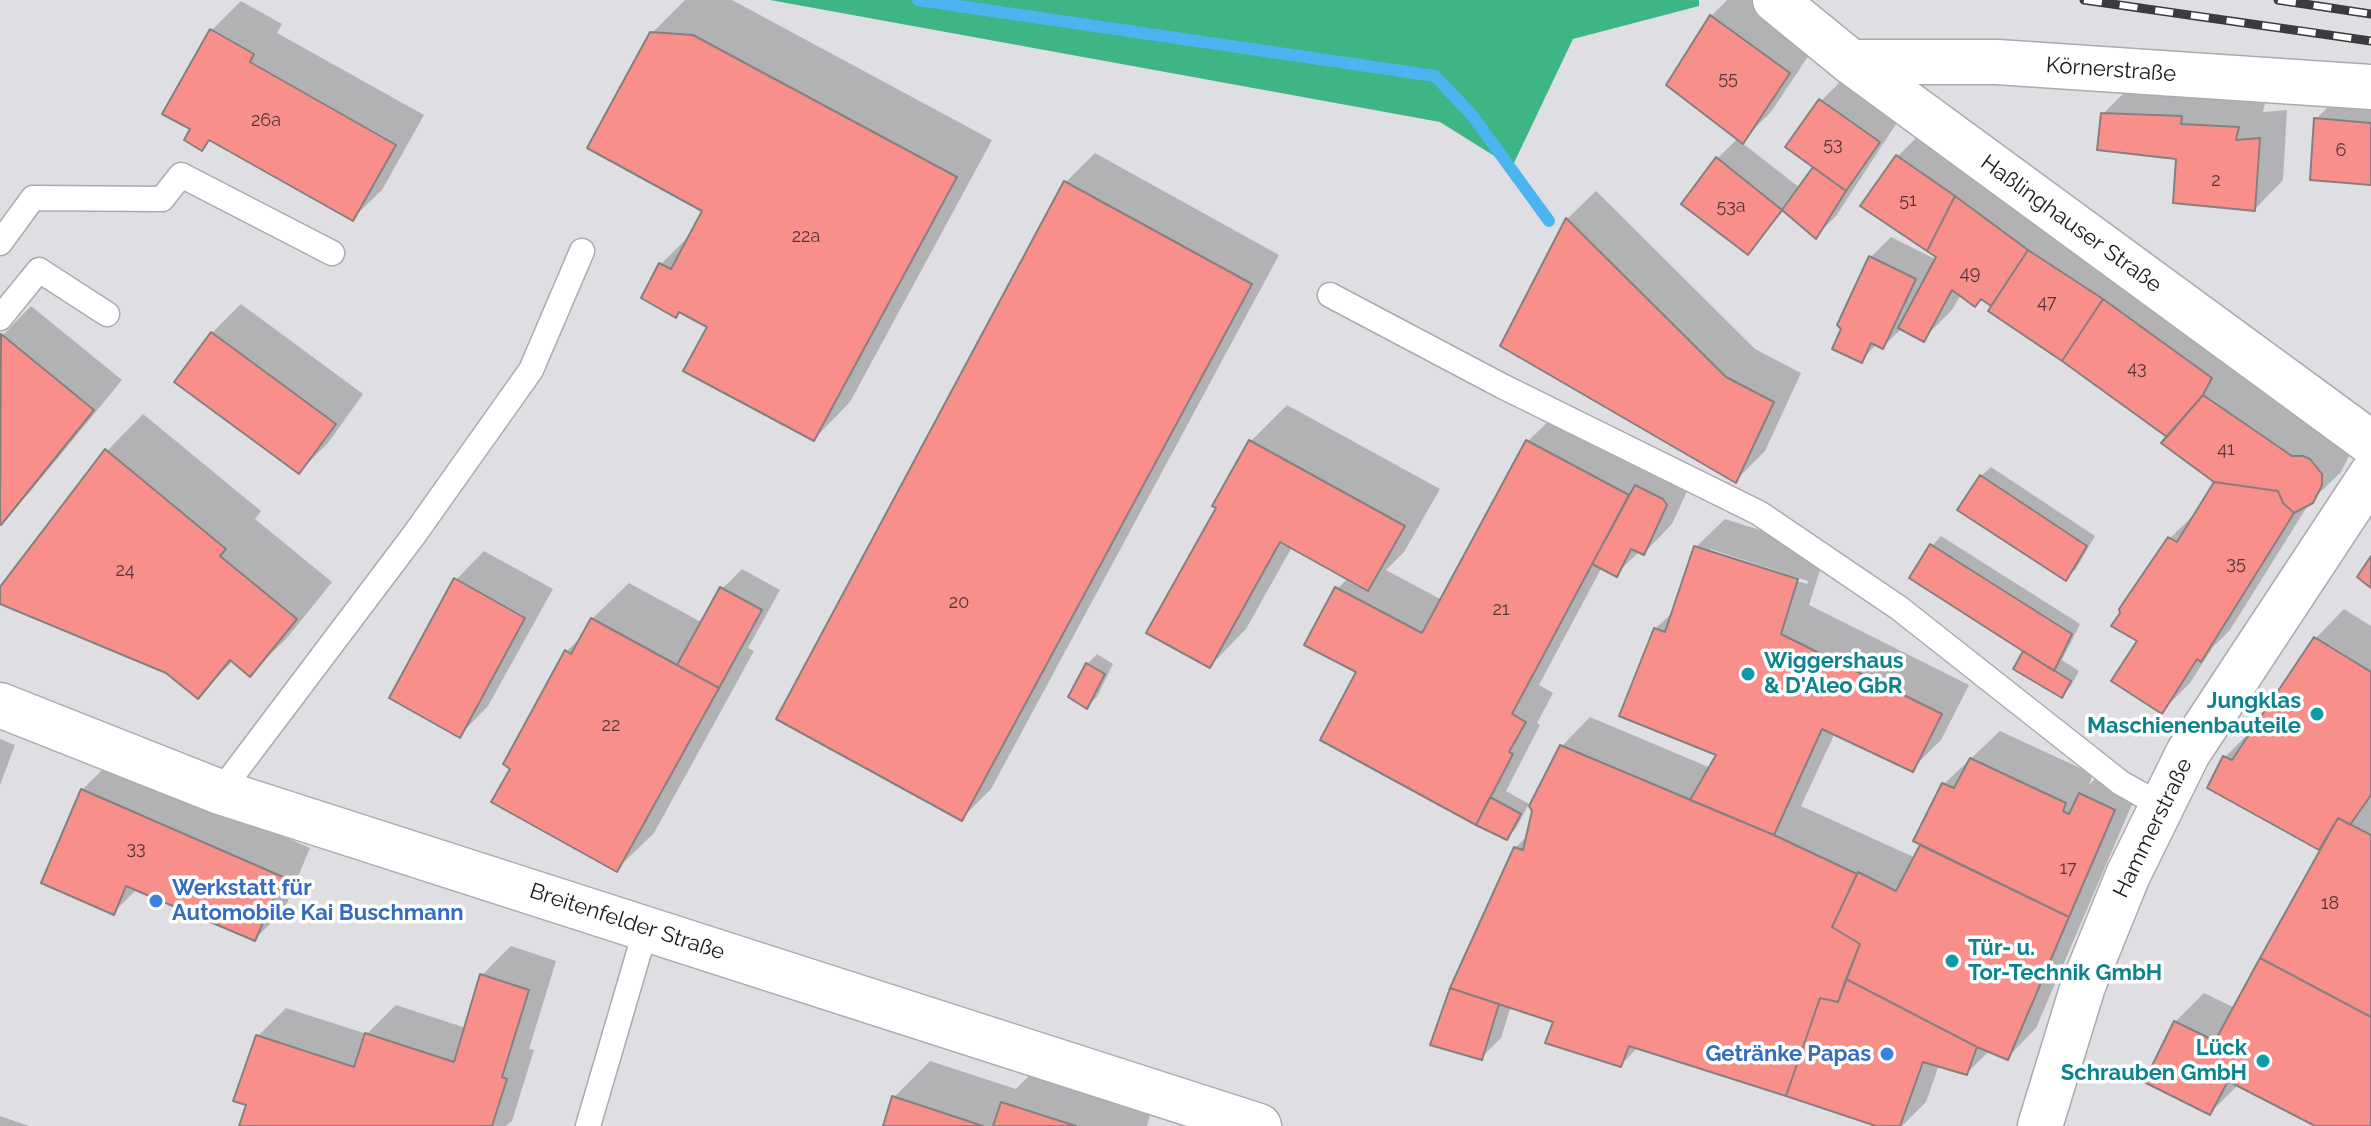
<!DOCTYPE html>
<html>
<head>
<meta charset="utf-8">
<style>
  body { margin:0 }
  canvas { display:block; background:#dfdee2 }
</style>
</head>
<body>
<canvas width="2371" height="1126"></canvas>
<script>
const ctx = document.querySelector('canvas').getContext('2d');
ctx.lineJoin = 'round';
function fillPath(path, color) { ctx.fillStyle = color; ctx.fill(path, 'evenodd'); }
const shape = rows => new Path2D(rows.map(r => 'M' + r).join(''));
function trace(path, color, width, dash) { ctx.strokeStyle = color; ctx.lineWidth = width; ctx.lineCap = dash ? 'butt' : 'round'; ctx.setLineDash(dash || []); ctx.stroke(path); }
function write(font, color, halo, rows, align = 'center') {
  ctx.font = font + ' Raleway,sans-serif'; ctx.lineWidth = 7; ctx.setLineDash([]); ctx.textBaseline = 'middle'; ctx.strokeStyle = halo; ctx.fillStyle = color; for (const [text, x, y, turn = 0] of rows) {
    ctx.save(); ctx.translate(x, y); ctx.rotate((+turn || 0) * Math.PI / 180); ctx.textAlign = isNaN(turn) ? turn : align; if (halo) ctx.strokeText(text, 0, 0); ctx.fillText(text, 0, 0); ctx.restore();
  }
}
const forest = shape([
  [770,0,1699,0,1699,6,1573,39,1512,167,1440,122]
]);
const shadow = shape([
  [685,0,732,0,992,140,850,402,814,439,710,326,661,264,692,233,705,210,652,33],
  [1727,0,1757,0,1817,43,1771,112,1741,142,1800,188,1815,166,1821,101,1841,81,1898,121,1836,216,1816,236,1785,209,1748,253,1717,159,1738,138,1711,16],
  [241,1,282,24,277,33,424,115,382,190,353,218,211,139,202,148,192,128,212,30],
  [2132,85,2266,99,2263,112,2287,110,2283,180,2255,209,2178,158,2103,114],
  [2336,99,2371,102,2371,183,2316,119],
  [1918,136,2350,454,2341,472,2310,502,2230,630,2213,647,2190,683,2162,711,2140,641,2170,538,2199,510,2217,482,2170,436,1982,297,1961,294,1952,310,1923,339,1902,328,1883,347,1877,344,1861,360,1839,325,1871,257,1891,237,1943,263,1945,261,1863,206,1898,156],
  [1095,153,1279,255,991,789,962,818,1066,182],
  [1596,191,1755,349,1801,373,1765,451,1736,480,1503,345,1567,219],
  [241,304,363,394,328,443,299,472,177,382,212,333],
  [31,306,122,380,29,493,1,522,0,338],
  [1287,405,1440,489,1404,552,1386,570,1442,600,1528,441,1557,413,1693,478,1672,524,1644,553,1640,551,1616,574,1602,567,1539,685,1553,693,1537,723,1540,725,1506,791,1529,804,1516,828,1507,838,1359,671,1337,589,1348,578,1292,547,1246,629,1210,666,1219,507,1215,506,1251,441],
  [143,414,261,511,255,519,332,582,287,638,250,674,233,661,197,697,167,672,0,602,0,590,107,451],
  [1991,467,2095,536,2076,569,2066,578,1981,476],
  [1725,519,1826,551,1809,605,1969,685,1941,740,1912,769,1835,733,1801,806,1916,858,1944,784,2000,731,2093,774,2089,785,2109,765,2142,781,2036,1028,2008,1057,1990,1050,1967,1073,1939,1065,1926,1102,1902,1126,1882,1126,1638,1047,1621,1065,1556,1020,1511,1006,1501,1038,1481,1058,1515,848,1528,835,1562,746,1590,717,1711,768,1719,754,1655,629,1675,610,1696,547],
  [1710,549,1808,581,1807,584,1710,554],
  [1941,536,2080,624,2062,660,2079,671,2071,686,2062,696,2025,650,1932,546],
  [484,551,553,589,488,706,460,735,456,580],
  [742,569,780,590,748,648,754,651,654,833,617,869,513,768,566,652,585,633,592,619,629,583,703,623,722,589],
  [2344,609,2371,626,2371,1126,2319,1126,2239,1084,2210,1113,2175,1022,2204,993,2235,1008,2327,839,2319,848,2225,757,2254,728,2316,638],
  [1097,654,1113,664,1097,697,1087,706,1087,664],
  [0,739,15,745,0,785],
  [111,761,310,848,284,910,255,939,137,889,114,912,82,790],
  [511,946,556,961,529,1049,534,1050,512,1121,506,1126,241,1126,249,1104,258,1036,286,1008,367,1034,396,1005,466,1028,482,975],
  [930,1061,1016,1089,1039,1066,1154,1103,1147,1126,885,1126,894,1097],
  [0,1116,29,1126,0,1126]
]);
const stream = shape([
  [918,0,1435,76,1471,114,1549,221]
]);
const building = shape([
  [1710,15,1790,73,1743,144,1666,85,1710,15],
  [210,29,254,54,250,62,396,145,353,221,209,140,202,151,184,140,190,129,162,114,210,29],
  [650,32,693,35,957,177,814,441,683,371,707,327,679,312,676,318,641,298,659,263,671,269,702,211,587,148,650,32],
  [1819,99,1880,142,1846,191,1785,147,1819,99],
  [2101,113,2182,116,2181,124,2239,127,2236,140,2260,138,2255,211,2173,203,2176,159,2097,150,2101,113],
  [2314,118,2371,123,2371,185,2310,180,2314,118],
  [1896,155,1955,196,1927,251,1860,206,1896,155],
  [1716,157,1782,210,1748,255,1681,204,1716,157],
  [1813,167,1846,191,1816,239,1782,210,1813,167],
  [1064,181,1252,284,962,821,776,719,1064,181],
  [1955,196,2028,250,1991,306,1981,299,1975,307,1952,290,1924,342,1898,328,1936,257,1927,251,1955,196],
  [1566,218,1726,377,1774,402,1736,483,1500,346,1566,218],
  [2028,250,2103,299,2062,361,1988,311,2028,250],
  [1869,256,1916,279,1883,349,1871,343,1862,363,1832,349,1841,329,1837,325,1869,256],
  [2103,299,2212,378,2203,395,2167,437,2062,361,2103,299],
  [211,332,336,424,299,474,174,382,211,332],
  [1,334,94,410,1,525,0,524,1,334],
  [2203,395,2292,456,2303,456,2310,459,2322,474,2322,485,2313,503,2294,513,2283,503,2278,491,2214,482,2161,443,2203,395],
  [1249,440,1405,526,1368,591,1280,542,1210,668,1146,633,1216,508,1212,506,1249,440],
  [1526,440,1629,495,1512,714,1526,722,1509,752,1513,754,1476,825,1320,740,1356,672,1304,645,1335,587,1422,633,1526,440],
  [105,449,226,549,220,556,297,619,250,677,230,660,198,699,166,673,0,604,0,587,105,449],
  [1980,475,2087,546,2066,581,1957,510,1980,475],
  [2214,482,2278,491,2283,503,2294,513,2201,662,2197,659,2162,714,2111,681,2137,641,2111,626,2120,613,2119,609,2168,537,2177,542,2214,482],
  [1635,485,1663,499,1667,505,1644,555,1631,549,1617,577,1592,564,1635,485],
  [1930,544,2072,634,2054,671,1909,578,1930,544],
  [1694,546,1798,579,1781,634,1942,714,1913,772,1822,729,1774,835,1690,800,1716,755,1619,716,1654,628,1665,632,1694,546],
  [2371,556,2371,588,2357,577,2371,556],
  [454,578,525,618,460,738,389,698,454,578],
  [720,587,762,610,719,688,677,665,720,587],
  [591,618,719,688,617,872,491,802,510,769,503,764,565,650,571,654,591,618],
  [2314,637,2371,672,2371,795,2350,825,2338,818,2319,850,2207,788,2223,756,2232,760,2314,637],
  [2023,651,2071,681,2062,698,2013,669,2023,651],
  [1086,663,1105,674,1087,709,1068,697,1086,663],
  [1560,745,1774,835,1857,874,1832,927,1860,944,1838,1002,1820,998,1786,1096,1629,1046,1621,1067,1545,1043,1553,1022,1450,988,1514,847,1523,850,1532,811,1529,806,1560,745],
  [1970,758,2066,803,2063,811,2069,814,2079,793,2115,810,2069,917,1913,841,1942,783,1954,788,1970,758],
  [81,789,283,877,255,941,126,886,114,915,41,883,81,789],
  [1490,797,1521,814,1507,840,1476,825,1490,797],
  [2338,818,2371,835,2371,1017,2260,958,2338,818],
  [1920,845,2069,917,2008,1060,1977,1047,1846,979,1860,944,1832,927,1858,872,1896,891,1920,845],
  [2260,958,2371,1017,2371,1126,2315,1126,2228,1081,2210,1115,2144,1082,2174,1021,2215,1041,2260,958],
  [480,974,529,990,502,1077,507,1079,492,1126,239,1126,246,1105,233,1101,256,1035,354,1067,365,1033,454,1062,480,974],
  [1846,979,1977,1047,1967,1075,1923,1062,1900,1126,1876,1126,1786,1096,1820,998,1838,1002,1846,979],
  [1450,988,1499,1004,1482,1060,1430,1045,1450,988],
  [892,1096,983,1126,883,1126,892,1096],
  [1001,1102,1076,1126,993,1126,1001,1102]
]);
const lane = shape([
  [0,243,33,198,162,199,181,175,332,253],
  [1330,295,1502,386,1759,513,1899,608,2121,783,2162,806],
  [0,318,39,270,107,314],
  [220,792,414,535,531,370,582,251],
  [588,1126,646,928]
]);
const street = shape([
  [1851,62,1997,62,2371,87],
  [0,705,220,792,1259,1126],
  [2040,1126,2083,986,2128,875,2188,753,2371,475]
]);
const secondary = shape([
  [1775,0,1851,62,2371,443]
]);
const rail = shape([
  [2084,0,2371,41],
  [2278,0,2371,14]
]);
const markers = [
  [1748,674,8,"#0f9aa8"],
  [2317,714,8,"#0f9aa8"],
  [156,901,8,"#3f7fe0"],
  [1952,961,8,"#0f9aa8"],
  [1887,1054,8,"#3f7fe0"],
  [2263,1061,8,"#0f9aa8"]
];
const numberNames = [
  ["55",1728,79],
  ["26a",266,121],
  ["53",1833,145],
  ["6",2341,151],
  ["2",2216,181],
  ["51",1908,201],
  ["53a",1731,207],
  ["22a",806,237],
  ["49",1970,274],
  ["47",2047,303],
  ["43",2137,369],
  ["41",2226,450],
  ["35",2236,564],
  ["24",125,571],
  ["20",959,603],
  ["21",1501,610],
  ["22",611,726],
  ["33",136,849],
  ["17",2068,869],
  ["18",2330,904]
];
const streetNames = [
  ["Körnerstraße",2111,70,4],
  ["Haßlinghauser Straße",2071,224,36],
  ["Hammerstraße",2153,828,-64],
  ["Breitenfelder Straße",627,922,18]
];
const cultureNames = [
  ["Wiggershaus",1764,661],
  ["& D'Aleo GbR",1764,686],
  ["Jungklas",2301,701,"right"],
  ["Maschienenbauteile",2301,726,"right"],
  ["Tür- u.",1968,948],
  ["Tor-Technik GmbH",1968,973],
  ["Lück",2247,1048,"right"],
  ["Schrauben GmbH",2247,1073,"right"]
];
const shopNames = [
  ["Werkstatt für",172,888],
  ["Automobile Kai Buschmann",172,913],
  ["Getränke Papas",1871,1054,"right"]
];
fillPath(forest, '#3eb584');
fillPath(shadow, '#0003');
trace(stream, '#4bb5f1', 12);
fillPath(building, '#f98f8b');
trace(building, '#85807f', 2);
trace(lane, '#abaaae', 27);
trace(street, '#abaaae', 47);
trace(secondary, '#abaaae', 47);
trace(lane, '#fff', 24);
trace(street, '#fff', 44);
trace(secondary, '#fff', 44);
trace(rail, '#3b3a3c', 9);
trace(rail, '#fff', 6, [18]);
for (const [x, y, r, color] of markers) { const dot = new Path2D(); dot.arc(x, y, r, 0, 2 * Math.PI); ctx.fillStyle = color; ctx.fill(dot); trace(dot, '#fff', 3); }
write('18px', '#523637', null, numberNames);
write('22px', '#1a191b', '#fff', streetNames);
write('bold 22px', '#0d838f', '#fff', cultureNames, 'left');
write('bold 22px', '#366cbe', '#fff', shopNames, 'left');
</script>
</body>
</html>
